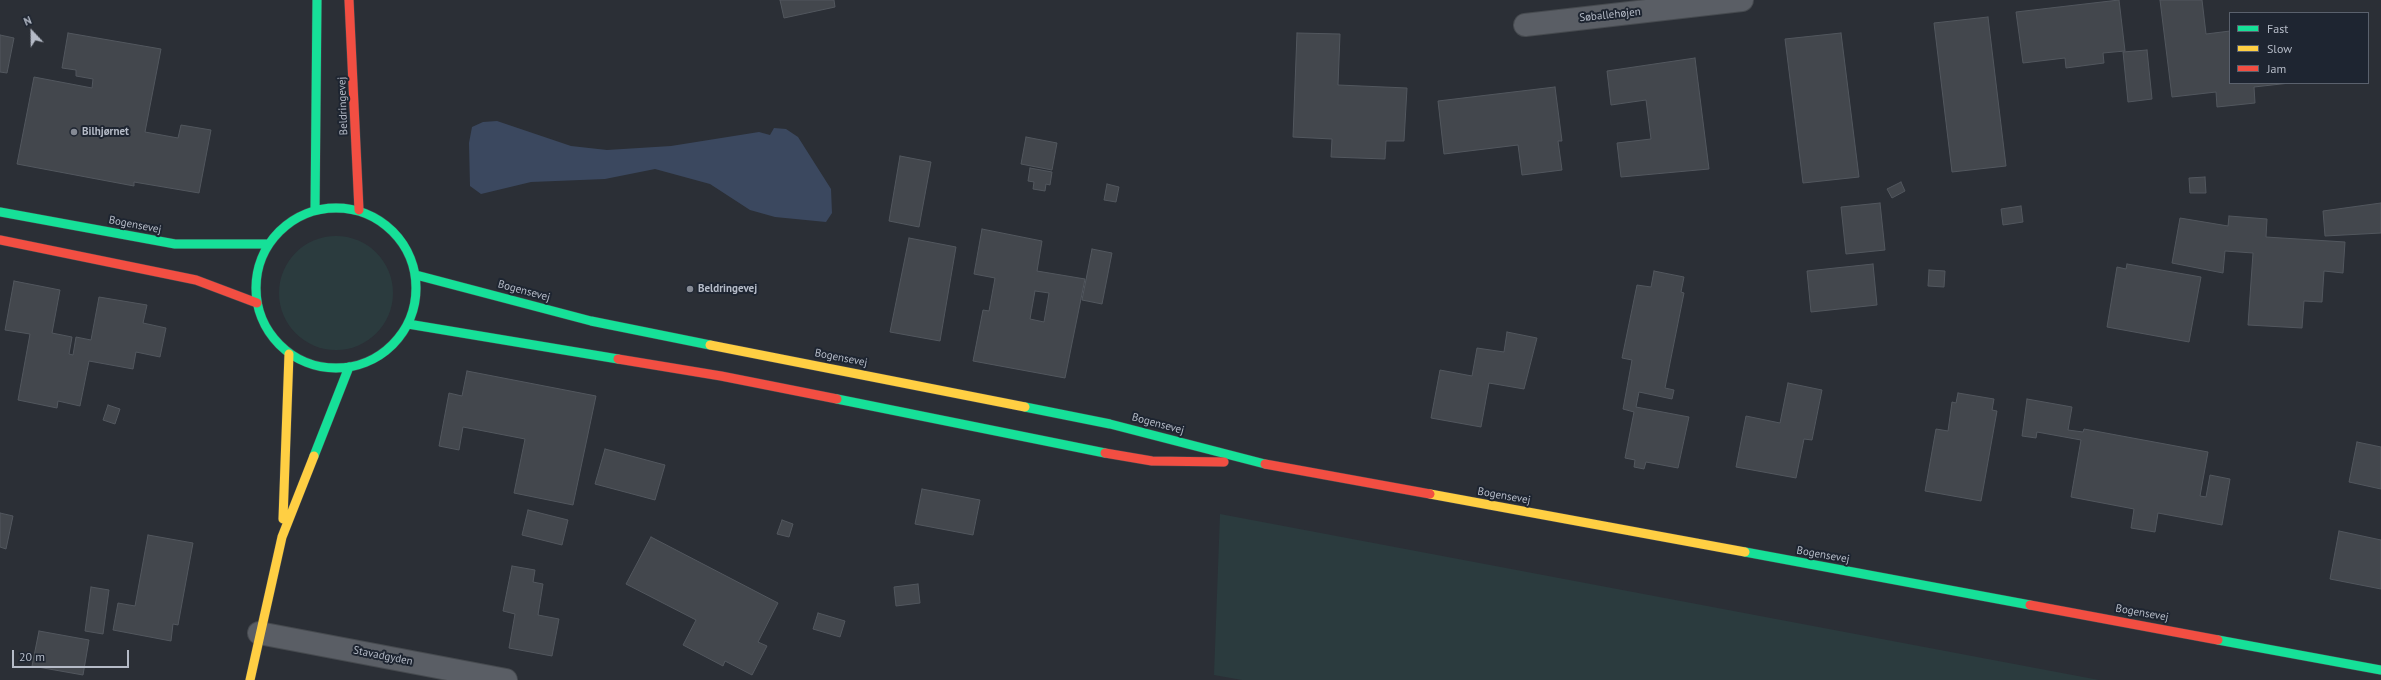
<!DOCTYPE html>
<html>
<head>
<meta charset="utf-8">
<style>
  body { margin:0 }
  #map { position:relative; width:2381px; height:680px; overflow:hidden; background:#2b2f36; font-family:"PT Sans",sans-serif }
  canvas { display:block }
  .legend { position:absolute; left:2229px; top:12px; width:140px; height:72px; box-sizing:border-box; background:#1e2531; border:1px solid #5a616d; margin:0; padding:5px 7px; list-style:none; font-size:12px; color:#b5bbc7 }
  .legend li { display:flex; align-items:center; gap:8px; height:20px }
  .legend b { width:20px; border:1px solid #5a616d }
  .north { position:absolute; left:12px; top:12px; width:40px; height:40px; -webkit-text-stroke:3px #1e2531; paint-order:stroke; rotate:338deg; font-size:11px; font-weight:700; line-height:16px; text-align:center; color:#b5bbc7 }
  .north::after { content:''; display:block; margin:auto; width:14px; height:18px; background:#b5bbc7; clip-path:polygon(50% 0,100% 100%,50% 72%,0 100%) }
  .scale { position:absolute; left:12px; top:650px; width:117px; height:18px; box-sizing:border-box; border:2px solid #b5bbc7; border-top:0; padding-left:5px; font-size:12px; line-height:14px; white-space:nowrap; color:#b5bbc7; -webkit-text-stroke:3px #1e2531; paint-order:stroke }
</style>
</head>
<body>
<div id="map">
<canvas width="2381" height="680"></canvas>
<ul class="legend">
<li><b style="height:5px;background:#16e098"></b>Fast</li>
<li><b style="height:5px;background:#ffcf43"></b>Slow</li>
<li><b style="height:5px;background:#f24e42"></b>Jam</li>
</ul>
<div class="north">N</div>
<div class="scale">20 m</div>
</div>
<script>
const ctx = document.querySelector('canvas').getContext('2d');
ctx.lineJoin = 'round';
function fillPath(path, color) { ctx.fillStyle = color; ctx.fill(path, 'evenodd'); }
const shape = rows => new Path2D(rows.map(r => 'M' + r).join(''));
function trace(path, color, width, dash) { ctx.strokeStyle = color; ctx.lineWidth = width; ctx.lineCap = dash ? 'butt' : 'round'; ctx.setLineDash(dash || []); ctx.stroke(path); }
function write(font, color, halo, rows, align = 'center') {
  ctx.font = font + ' "PT Sans",sans-serif'; ctx.lineWidth = 4; ctx.setLineDash([]); ctx.textBaseline = 'middle'; ctx.strokeStyle = halo; ctx.fillStyle = color; for (const [text, x, y, turn = 0] of rows) {
    ctx.save(); ctx.translate(x, y); ctx.rotate((+turn || 0) * Math.PI / 180); ctx.textAlign = isNaN(turn) ? turn : align; if (halo) ctx.strokeText(text, 0, 0); ctx.fillText(text, 0, 0); ctx.restore();
  }
}
const green = shape([
  '279 293a57 57 0 1 1 114 0a57 57 0 1 1-114 0Z',
  [1220,514,2099,680,1242,680,1214,675]
]);
const water = shape([
  [497,121,571,146,607,150,671,146,759,132,770,135,774,128,786,129,798,137,831,189,832,213,826,222,775,217,750,210,710,184,655,169,605,179,531,182,481,194,470,186,469,143,472,127,483,122]
]);
const building = shape([
  [780,0,834,0,835,7,784,18,780,0],
  [2119,0,2125,51,2103,53,2104,63,2066,68,2065,58,2023,63,2016,12,2119,0],
  [2160,0,2202,0,2206,34,2230,31,2230,83,2290,83,2254,87,2255,103,2217,107,2216,92,2172,97,2160,0],
  [1988,17,2006,166,1952,172,1934,23,1988,17],
  [68,33,161,49,145,132,178,138,181,125,211,130,199,193,134,182,134,186,17,164,34,77,92,88,93,79,76,76,76,70,62,68,68,33],
  [1297,33,1340,34,1338,85,1407,88,1404,141,1386,141,1385,159,1331,157,1332,139,1293,137,1297,33],
  [1841,33,1859,177,1803,183,1785,39,1841,33],
  [0,35,14,38,7,73,0,72,0,35],
  [2147,50,2152,99,2128,102,2123,52,2147,50],
  [1695,58,1709,169,1621,177,1617,143,1651,139,1646,100,1611,105,1607,71,1695,58],
  [1555,87,1562,141,1558,141,1562,170,1522,175,1518,145,1444,154,1438,101,1555,87],
  [1026,137,1057,143,1052,170,1021,164,1026,137],
  [900,156,931,162,919,227,889,221,900,156],
  [1030,168,1052,172,1050,185,1046,184,1045,191,1033,189,1034,182,1028,181,1030,168],
  [2205,177,2206,193,2190,193,2189,178,2205,177],
  [1901,182,1905,191,1892,198,1887,189,1901,182],
  [1107,184,1119,187,1116,202,1104,200,1107,184],
  [1880,203,1885,250,1846,254,1841,207,1880,203],
  [2381,203,2381,233,2325,236,2323,211,2381,203],
  [2021,206,2023,222,2003,225,2001,209,2021,206],
  [2229,216,2267,219,2266,237,2345,242,2343,273,2324,271,2322,302,2304,301,2302,328,2248,325,2253,253,2225,251,2223,273,2172,263,2180,218,2228,226,2229,216],
  [982,229,1042,241,1037,271,1085,279,1065,378,973,361,983,310,989,311,995,278,974,274,982,229],
  [1035,291,1049,293,1044,322,1030,319,1035,291],
  [909,238,956,247,940,341,890,332,909,238],
  [1092,249,1112,253,1102,304,1082,300,1092,249],
  [1873,264,1877,305,1811,312,1807,271,1873,264],
  [2127,264,2201,277,2189,342,2107,327,2117,267,2126,269,2127,264],
  [1929,270,1945,271,1944,287,1928,286,1929,270],
  [1654,271,1684,277,1681,292,1684,293,1665,388,1674,390,1672,399,1639,392,1636,407,1689,417,1678,468,1646,462,1644,469,1634,467,1635,460,1625,458,1634,412,1623,409,1632,360,1622,358,1637,285,1651,287,1654,271],
  [14,281,60,290,52,333,72,337,69,354,73,355,76,337,91,340,99,297,147,305,143,323,166,328,160,357,136,352,133,369,89,361,80,406,58,401,57,408,18,400,30,334,5,330,14,281],
  [1507,332,1537,338,1524,389,1489,383,1481,427,1431,418,1440,370,1472,376,1477,348,1504,352,1507,332],
  [467,371,596,396,573,505,514,493,525,439,463,427,459,450,439,446,449,393,462,396,467,371],
  [1788,383,1822,390,1812,440,1804,439,1796,478,1736,467,1746,416,1780,423,1788,383],
  [1958,393,1994,399,1992,410,1997,411,1981,501,1925,491,1936,429,1948,431,1952,402,1956,403,1958,393],
  [2027,399,2072,407,2068,430,2083,432,2084,429,2208,452,2200,496,2206,497,2210,475,2230,479,2222,525,2158,513,2155,532,2131,528,2134,509,2071,497,2081,440,2037,432,2036,438,2022,436,2027,399],
  [108,405,120,409,115,424,103,420,108,405],
  [2357,442,2381,447,2381,489,2349,482,2357,442],
  [605,449,665,465,655,500,595,484,605,449],
  [922,489,980,500,973,535,915,524,922,489],
  [528,510,568,520,562,545,522,535,528,510],
  [0,513,13,516,6,549,0,547,0,513],
  [782,520,793,524,789,537,777,534,782,520],
  [2339,531,2381,540,2381,589,2330,579,2339,531],
  [148,535,193,543,178,625,173,624,171,641,113,630,118,603,135,606,148,535],
  [651,537,778,603,758,642,767,646,752,675,725,661,723,666,683,645,696,620,626,584,651,537],
  [512,566,535,570,533,582,543,584,538,615,559,619,552,656,509,648,515,614,503,611,512,566],
  [918,584,920,603,896,606,894,587,918,584],
  [91,587,109,590,103,634,85,631,91,587],
  [818,613,845,621,840,637,813,629,818,613],
  [39,631,89,640,83,675,32,666,39,631]
]);
const street = shape([
  [1525,25,1742,0],
  [259,633,506,680]
]);
const fast = shape([
  '256 288a80 80 0 1 1 160 0a80 80 0 1 1-160 0Z',
  [315,210,317,0],
  [0,212,175,244,268,244],
  [416,275,591,321,710,345],
  [408,324,618,359],
  [837,399,1105,453],
  [1025,407,1110,424,1265,464],
  [314,456,349,367],
  [1745,552,2030,605],
  [2218,640,2381,670]
]);
const slow = shape([
  [710,345,1025,407],
  [1430,494,1745,552],
  [283,519,289,354],
  [250,680,282,537,314,456]
]);
const jam = shape([
  [349,0,359,210],
  [0,240,196,280,257,303],
  [618,359,721,376,837,399],
  [1105,453,1152,461,1224,462],
  [1265,464,1430,494],
  [2030,605,2218,640]
]);
const markers = [
  [74,132,4,"#858a94"],
  [690,289,4,"#858a94"]
];
const streetNames = [
  ["Søballehøjen",1610,15,-6],
  ["Beldringevej",343,106,-92],
  ["Bogensevej",135,225,11],
  ["Bogensevej",524,291,15],
  ["Bogensevej",841,358,11],
  ["Bogensevej",1158,424,15],
  ["Bogensevej",1504,496,10],
  ["Bogensevej",1823,555,10],
  ["Bogensevej",2142,613,10],
  ["Stavadgyden",383,656,11]
];
const poiNames = [
  ["Bilhjørnet",82,132],
  ["Beldringevej",698,289]
];
fillPath(green, '#2b3b3e');
fillPath(water, '#3b485f');
fillPath(building, '#43474d');
trace(building, '#52575e', 1);
trace(street, '#464a4f', 24);
trace(fast, '#464a4f', 10);
trace(slow, '#464a4f', 10);
trace(jam, '#464a4f', 10);
trace(street, '#5a5e65', 22);
trace(fast, '#16e098', 9);
trace(slow, '#ffcf43', 9);
trace(jam, '#f24e42', 9);
for (const [x, y, r, color] of markers) { const dot = new Path2D(); dot.arc(x, y, r, 0, 2 * Math.PI); ctx.fillStyle = color; ctx.fill(dot); trace(dot, '#1e2531', 1.5); }
write('11px', '#b5bbc7', '#1e2531', streetNames);
write('bold 11px', '#b5bbc7', '#1e2531', poiNames, 'left');
</script>
</body>
</html>
